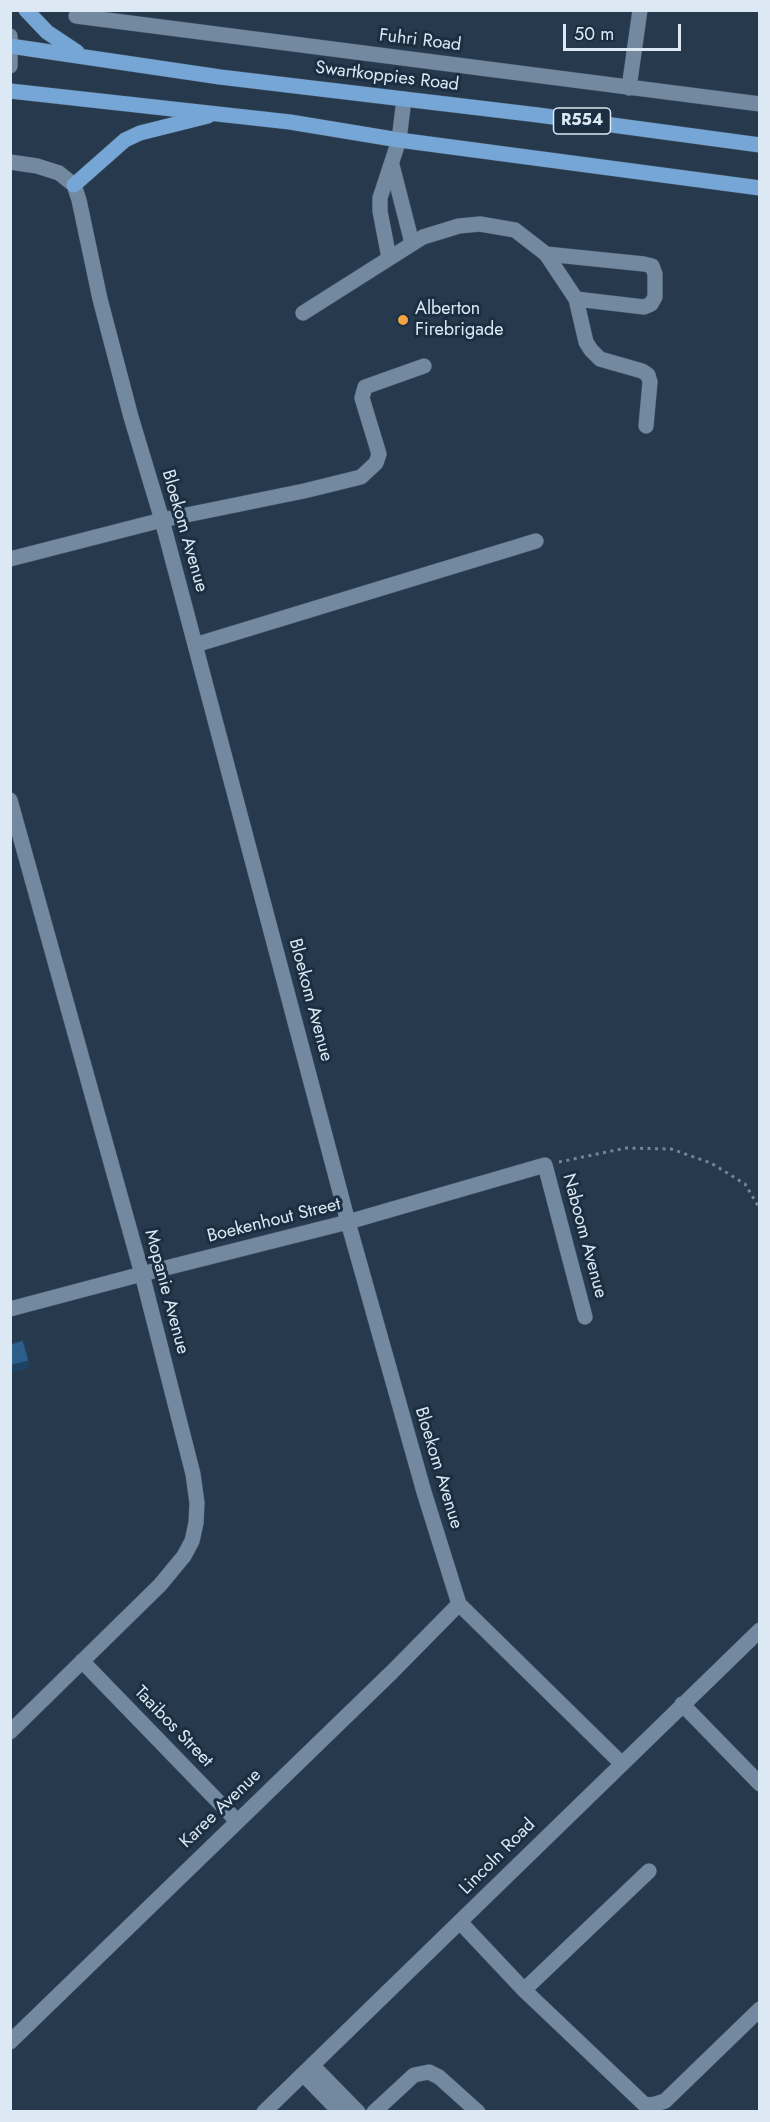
<!DOCTYPE html>
<html>
<head>
<meta charset="utf-8">
<style>
  body { margin:0 }
  #map { position:relative; width:770px; height:2122px; overflow:hidden; background:#26394d; font-family:Jost,sans-serif }
  canvas { display:block }
  .frame { position:absolute; inset:0; border:12px solid #dce9f5; pointer-events:none }
  .scale { position:absolute; left:563px; top:24px; width:118px; height:27px; box-sizing:border-box; border:3px solid #dce9f5; border-top:0; padding-left:8px; font-size:18px; line-height:21px; white-space:nowrap; color:#dce9f5; -webkit-text-stroke:4px #1c2f42; paint-order:stroke }
</style>
</head>
<body>
<div id="map">
<canvas width="770" height="2122"></canvas>
<div class="frame"></div>
<div class="scale">50 m</div>
</div>
<script>
const ctx = document.querySelector('canvas').getContext('2d');
ctx.lineJoin = 'round';
const shape = rows => new Path2D(rows.map(r => 'M' + r).join(''));
function trace(path, color, width, dash) { ctx.strokeStyle = color; ctx.lineWidth = width; ctx.lineCap = dash ? 'butt' : 'round'; ctx.setLineDash(dash || []); ctx.stroke(path); }
function fillPath(path, color) { ctx.fillStyle = color; ctx.fill(path, 'evenodd'); }
function write(font, color, halo, rows, align = 'center') {
  ctx.font = font + ' Jost,sans-serif'; ctx.lineWidth = 6; ctx.setLineDash([]); ctx.textBaseline = 'middle'; ctx.strokeStyle = halo; ctx.fillStyle = color; for (const [text, x, y, turn = 0] of rows) {
    ctx.save(); ctx.translate(x, y); ctx.rotate((+turn || 0) * Math.PI / 180); ctx.textAlign = isNaN(turn) ? turn : align; if (halo) ctx.strokeText(text, 0, 0); ctx.fillText(text, 0, 0); ctx.restore();
  }
}
const path = shape([
  [559,1162,626,1148,671,1149,711,1163,745,1184,760,1209]
]);
const minor = shape([
  [76,16,760,104],
  [10,36,10,66],
  [629,88,640,10],
  [10,162,37,166,59,173,74,185,79,200,100,299,131,417,162,520,348,1222,424,1492,459,1604,621,1763],
  [392,165,412,243],
  [546,254,644,264,652,266,655,274,655,297,651,304,644,307,576,299],
  [389,258,380,211,380,198,399,140,404,99],
  [303,313,423,237,459,226,480,224,515,230,546,254,576,299,586,342,591,350,600,359,642,371,648,375,650,382,646,426],
  [10,559,162,520,304,491,361,477,376,463,379,454,362,398,365,387,424,366],
  [195,645,536,541],
  [10,800,142,1274,193,1474,197,1503,196,1523,192,1541,184,1556,160,1585,10,1732],
  [10,1309,142,1274,348,1222,545,1165,585,1317],
  [82,1661,237,1821],
  [682,1704,760,1784],
  [460,1922,524,1990,644,2104,652,2105,665,2101,760,2009],
  [524,1990,649,1871],
  [10,2042,392,1672,459,1604],
  [312,2065,358,2112],
  [303,2074,340,2112],
  [264,2112,760,1630],
  [374,2112,414,2075,429,2072,439,2077,478,2112]
]);
const major = shape([
  [26,10,47,32,77,52],
  [10,46,220,77,538,115,760,145],
  [10,91,290,122,399,140,760,188],
  [74,185,125,140,140,133,208,116]
]);
const shadedWall = shape([
  [29,1361,29,1368,10,1373,10,1366]
]);
const building = shape([
  [23,1340,29,1361,10,1366,10,1344,23,1340]
]);
const markers = [
  [403,320,6,"#f2a541"]
];
const shields = [
  [582,121,57]
];
const shieldNames = [
  ["R554",582,121]
];
const streetNames = [
  ["Fuhri Road",420,41,7],
  ["Swartkoppies Road",387,77,7],
  ["Bloekom Avenue",184,531,74],
  ["Bloekom Avenue",310,1000,75],
  ["Boekenhout Street",274,1221,-14],
  ["Naboom Avenue",584,1236,75],
  ["Mopanie Avenue",166,1292,75],
  ["Bloekom Avenue",438,1468,73],
  ["Taaibos Street",173,1727,46],
  ["Karee Avenue",221,1809,-44],
  ["Lincoln Road",498,1857,-45]
];
const poiNames = [
  ["Alberton",415,310],
  ["Firebrigade",415,331]
];
trace(minor, '#435465', 16);
trace(major, '#435465', 16);
trace(path, '#758596', 3, [3, 4.5]);
trace(minor, '#7389a0', 15);
trace(major, '#75a6d6', 15);
fillPath(shadedWall, '#204262');
fillPath(building, '#2e5e8c');
trace(building, '#204262', 1.5);
for (const [x, y, r, color] of markers) { const dot = new Path2D(); dot.arc(x, y, r, 0, 2 * Math.PI); ctx.fillStyle = color; ctx.fill(dot); trace(dot, '#1c2f42', 2); }
for (const [x, y, w] of shields) { const box = new Path2D(); box.roundRect(x - w / 2, y - 13, w, 26, 4.5); ctx.fillStyle = '#1c2f42'; ctx.fill(box); trace(box, '#dce9f5', 1.5); }
write('bold 16px', '#dce9f5', null, shieldNames);
write('18px', '#dce9f5', '#1c2f42', streetNames);
write('18px', '#dce9f5', '#1c2f42', poiNames, 'left');
</script>
</body>
</html>
